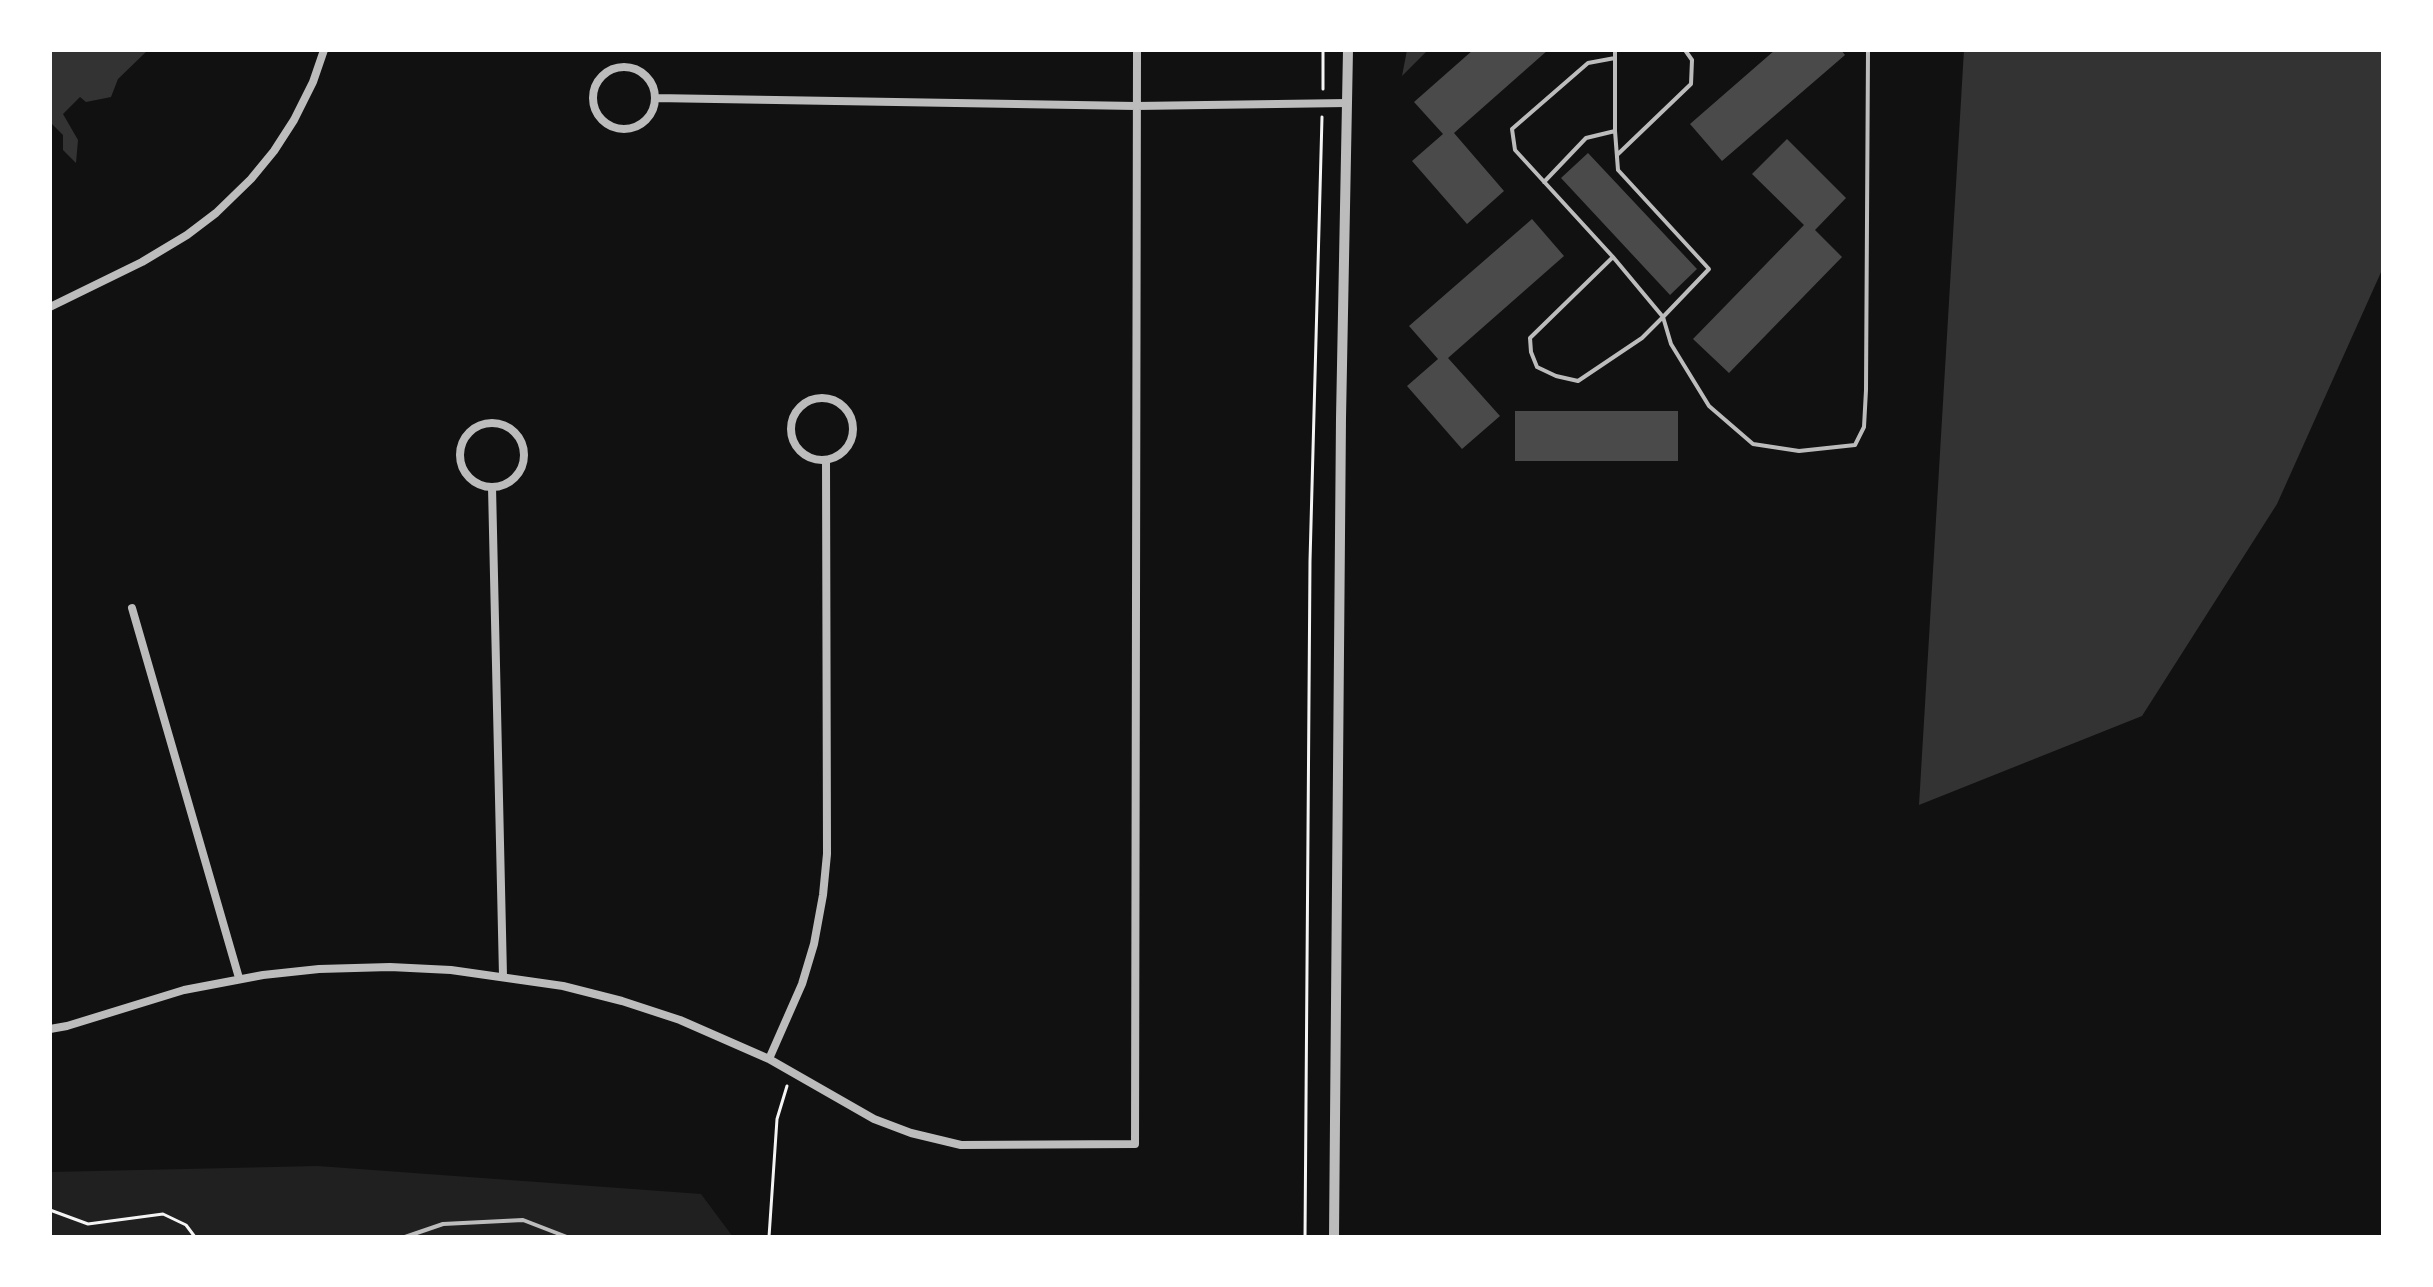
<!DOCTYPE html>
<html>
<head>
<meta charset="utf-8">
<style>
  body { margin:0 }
  #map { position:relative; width:2433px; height:1287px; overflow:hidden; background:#111; font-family:Commissioner,sans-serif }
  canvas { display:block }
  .frame { position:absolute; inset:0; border:52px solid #fff; pointer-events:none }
</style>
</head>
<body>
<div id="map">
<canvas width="2433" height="1287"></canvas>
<div class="frame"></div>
</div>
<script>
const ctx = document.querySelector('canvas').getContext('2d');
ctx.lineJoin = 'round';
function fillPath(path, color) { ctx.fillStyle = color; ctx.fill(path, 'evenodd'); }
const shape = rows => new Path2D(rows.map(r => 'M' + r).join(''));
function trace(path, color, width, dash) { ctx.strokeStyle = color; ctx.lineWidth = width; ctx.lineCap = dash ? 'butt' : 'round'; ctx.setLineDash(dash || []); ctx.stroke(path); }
const green = shape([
  [318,1166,701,1194,733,1237,50,1237,50,1172]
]);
const water = shape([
  [50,50,148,50,118,79,111,97,86,102,80,97,63,114,78,140,76,163,63,150,63,135,50,122],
  [1407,50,1428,50,1402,76],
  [1964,50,2383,50,2382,270,2277,504,2142,716,1919,805]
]);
const building = shape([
  [1473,50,1548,50,1454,133,1504,191,1467,224,1412,161,1443,134,1414,102],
  [1775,50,1841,50,1845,55,1722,161,1690,124],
  [1787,139,1846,198,1815,230,1842,257,1729,373,1693,339,1804,225,1752,174],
  [1588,153,1697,269,1670,295,1561,178],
  [1532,219,1564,256,1448,358,1500,416,1462,449,1407,386,1438,359,1409,326],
  [1515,411,1678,411,1678,461,1515,461]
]);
const path = shape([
  [1323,89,1323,50],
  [50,1210,88,1224,163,1214,186,1225,195,1237],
  [769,1237,777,1119,787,1086],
  [1305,1237,1310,561,1322,117]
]);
const service = shape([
  [1615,131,1615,50],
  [1617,155,1691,84,1692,60,1685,50],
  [1544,182,1586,138,1615,131,1618,170,1709,269,1663,317,1671,344,1709,406,1753,444,1799,451,1855,445,1864,427,1866,390,1868,50],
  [1613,257,1663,317,1642,338,1578,381,1556,376,1537,367,1531,352,1530,338,1613,257,1515,150,1512,129,1588,63,1615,58],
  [405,1237,443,1224,523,1220,567,1237]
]);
const minor = shape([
  '593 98a31 31 0 1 1 62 0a31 31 0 1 1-62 0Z',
  [655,98,1136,106,1347,103],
  [50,307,142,262,187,235,216,213,251,179,274,151,294,120,313,82,324,50],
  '791 429a31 31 0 1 1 62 0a31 31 0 1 1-62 0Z',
  '460 455a32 32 0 1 1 64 0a32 32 0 1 1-64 0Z',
  [492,487,503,976],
  [132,608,239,978],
  [50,1029,67,1026,184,990,263,975,319,969,390,967,451,970,563,986,622,1001,680,1020,769,1059,874,1119,911,1133,961,1145,1135,1144,1137,50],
  [769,1059,802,984,814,944,823,895,827,854,826,460]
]);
const tertiary = shape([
  [1334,1237,1341,418,1348,50]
]);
fillPath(green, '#202020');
fillPath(water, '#333');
fillPath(building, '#4a4a4a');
trace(path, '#f5f5f5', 3);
trace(service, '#bcbcbc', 4);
trace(minor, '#bcbcbc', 8);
trace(tertiary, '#bcbcbc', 10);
</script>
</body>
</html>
